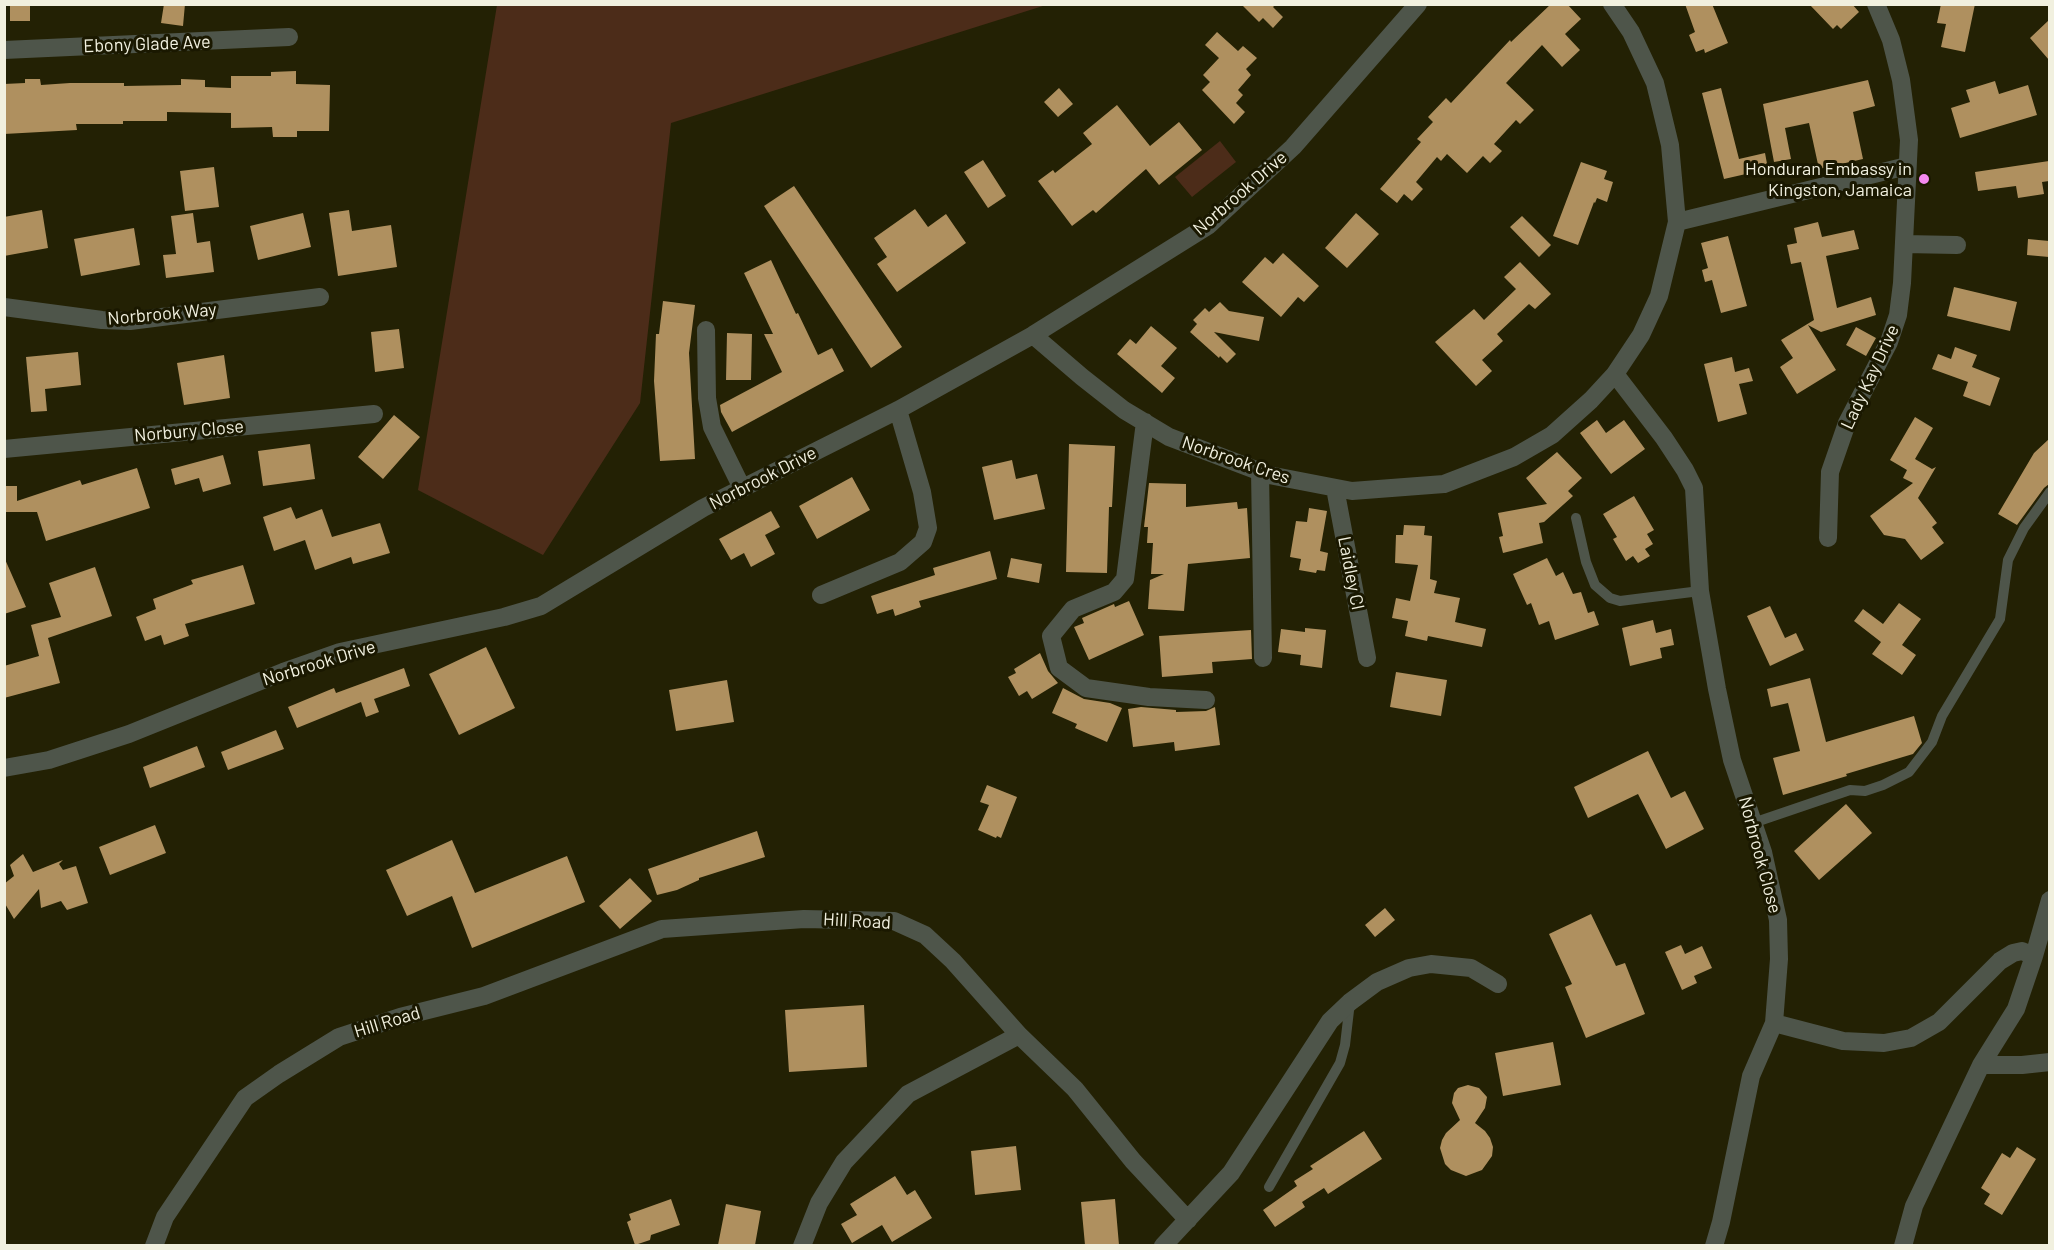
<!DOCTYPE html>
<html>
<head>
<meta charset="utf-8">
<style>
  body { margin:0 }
  #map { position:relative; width:2054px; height:1250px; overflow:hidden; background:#232104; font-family:Barlow,sans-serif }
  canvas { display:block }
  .frame { position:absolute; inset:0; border:6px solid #f1f0df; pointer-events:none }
</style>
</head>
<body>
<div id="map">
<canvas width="2054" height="1250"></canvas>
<div class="frame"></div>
</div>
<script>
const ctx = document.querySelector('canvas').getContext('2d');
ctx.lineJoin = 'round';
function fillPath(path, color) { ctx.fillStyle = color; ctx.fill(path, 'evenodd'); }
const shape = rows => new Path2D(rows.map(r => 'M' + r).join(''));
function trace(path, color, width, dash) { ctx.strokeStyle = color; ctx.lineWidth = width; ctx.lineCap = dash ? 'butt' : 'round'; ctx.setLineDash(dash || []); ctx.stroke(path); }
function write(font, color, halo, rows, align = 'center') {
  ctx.font = font + ' Barlow,sans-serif'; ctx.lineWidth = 6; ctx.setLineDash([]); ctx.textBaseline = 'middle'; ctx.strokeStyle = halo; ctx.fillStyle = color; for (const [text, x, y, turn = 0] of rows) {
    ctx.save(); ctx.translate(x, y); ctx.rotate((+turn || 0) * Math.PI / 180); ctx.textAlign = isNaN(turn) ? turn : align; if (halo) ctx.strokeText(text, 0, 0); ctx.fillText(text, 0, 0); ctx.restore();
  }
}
const green = shape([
  [497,5,1046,5,671,123,640,403,543,555,418,490],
  [1220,141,1236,162,1192,197,1175,177]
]);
const building = shape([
  [10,4,30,4,30,21,10,21],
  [164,4,185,4,183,26,161,23],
  [1241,4,1276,4,1273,7,1283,17,1273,28,1263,18,1259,22],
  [1551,4,1567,4,1581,19,1565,34,1580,50,1562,67,1542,45,1506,83,1534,110,1520,124,1516,120,1494,144,1502,151,1490,163,1483,156,1467,173,1447,154,1441,161,1437,157,1416,182,1423,189,1412,201,1404,194,1397,203,1380,189,1421,142,1417,139,1433,122,1428,117,1446,98,1451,103,1510,40,1511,42],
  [1685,4,1712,4,1728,43,1705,53,1704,49,1696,52,1689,35,1695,32],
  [1809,4,1852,4,1859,12,1841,29,1837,25,1833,29],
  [1941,4,1975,4,1965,52,1941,47,1946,24,1937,23],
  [2049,20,2049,60,2030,38],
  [1217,32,1238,51,1243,46,1257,58,1246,69,1251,75,1238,90,1243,95,1236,103,1245,112,1234,124,1202,90,1210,82,1203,75,1219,58,1205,45],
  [296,71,296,84,330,85,329,131,297,131,297,137,273,137,272,127,231,128,231,113,167,112,167,121,123,121,123,124,76,124,77,130,4,134,4,84,25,83,25,79,40,79,41,85,70,83,124,83,124,86,181,85,181,79,205,80,205,87,231,88,231,76,271,76,271,72],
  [1868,80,1875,106,1853,112,1863,159,1819,169,1809,123,1785,128,1791,159,1774,162,1763,104],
  [1995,81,1999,94,2028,85,2037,115,1960,138,1951,108,1970,102,1966,90],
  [1059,88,1073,104,1058,117,1044,102],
  [1721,88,1739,159,1765,153,1768,169,1724,179,1702,93],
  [1117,105,1150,146,1179,122,1202,150,1159,185,1146,169,1096,213,1093,210,1072,226,1038,181,1053,170,1055,173,1092,144,1083,133],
  [983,160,1006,196,988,208,964,172],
  [2049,161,2049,181,2042,182,2044,194,2018,198,2016,186,1978,191,1975,172],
  [1581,162,1607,171,1604,179,1613,182,1607,202,1597,198,1595,203,1594,202,1578,245,1553,236],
  [214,167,219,207,185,211,180,171],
  [794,186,902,347,871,368,764,206],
  [915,209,928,227,946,214,966,243,897,292,877,264,887,257,874,238],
  [42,210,48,248,4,256,4,217],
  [349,210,352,231,391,225,397,267,338,276,329,213],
  [193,213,197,243,210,241,214,272,166,278,163,255,176,254,171,216],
  [303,213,311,247,258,260,250,226],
  [1356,213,1379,234,1347,268,1325,248],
  [1522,216,1551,245,1539,257,1510,227],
  [1818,222,1822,237,1854,230,1859,249,1826,256,1837,308,1871,297,1876,315,1821,332,1808,325,1836,370,1797,394,1780,367,1793,358,1781,340,1814,320,1801,262,1791,264,1787,245,1797,243,1794,228],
  [134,228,140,265,81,276,74,239],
  [1728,236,1747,306,1721,313,1712,280,1705,282,1702,270,1708,268,1701,243],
  [2028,239,2049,241,2049,257,2027,255],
  [1283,253,1319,286,1304,302,1298,297,1281,317,1242,282,1265,257,1273,264],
  [771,260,796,314,798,313,818,355,832,348,844,371,732,432,721,412,720,405,782,372,764,334,773,334,744,273],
  [1520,262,1551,294,1535,309,1529,304,1497,334,1503,341,1482,360,1492,371,1476,386,1435,342,1474,309,1484,320,1516,289,1504,277],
  [1954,287,2017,302,2010,331,1947,316],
  [663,301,695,305,689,353,695,459,660,461,654,381,656,334,659,334],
  [1220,302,1229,311,1264,317,1259,341,1214,332,1236,354,1227,363,1220,356,1219,358,1190,332,1197,324,1193,320,1205,308,1209,312],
  [1151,326,1177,348,1161,366,1175,378,1162,393,1117,354,1130,339,1136,344],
  [1856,327,1876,338,1866,356,1846,345],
  [399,329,404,368,375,372,371,332],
  [727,333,752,334,751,380,726,380],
  [1955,347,1977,355,1972,367,2000,378,1990,406,1963,396,1968,382,1932,369,1938,354,1951,359],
  [78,352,81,385,45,389,47,411,31,412,26,357],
  [224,355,230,398,184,405,177,363],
  [1732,357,1735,372,1749,368,1753,381,1739,384,1747,414,1718,422,1704,364],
  [394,415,420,437,383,479,358,457],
  [1915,417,1933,428,1915,459,1932,469,1936,467,1918,498,1937,523,1932,527,1944,543,1921,560,1905,539,1884,535,1870,516,1913,483,1903,478,1907,470,1890,460],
  [1597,420,1606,433,1624,420,1645,449,1611,474,1580,433],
  [2049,439,2049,484,2044,488,2017,525,1998,514,2034,453],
  [310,444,315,479,263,486,258,451],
  [1069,444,1115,446,1112,507,1109,507,1107,573,1066,572],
  [1557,452,1582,478,1568,491,1573,496,1544,522,1539,523,1543,543,1503,553,1499,537,1503,536,1498,513,1547,504,1526,478],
  [223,455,231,484,203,492,199,478,175,485,171,469],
  [1012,460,1016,479,1037,474,1045,509,994,520,982,467],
  [137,468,150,508,46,541,37,512,4,512,4,486,17,486,17,501,80,480,82,485],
  [852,477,870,510,817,539,799,506],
  [1149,483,1186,484,1186,507,1237,502,1238,509,1247,508,1250,558,1188,564,1184,611,1148,609,1150,580,1164,574,1151,574,1153,543,1147,543,1148,527,1144,527],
  [1634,496,1654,530,1647,534,1653,544,1645,549,1650,556,1638,563,1633,556,1626,561,1613,539,1617,537,1603,514],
  [291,507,296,519,322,509,332,537,380,523,390,553,353,564,351,557,315,570,305,540,274,551,263,517],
  [1309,508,1327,511,1320,551,1328,553,1325,571,1317,570,1316,573,1299,570,1301,559,1290,557,1296,521,1307,522],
  [771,511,780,527,765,535,775,554,751,567,744,553,731,560,719,539],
  [1404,525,1425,526,1424,535,1432,536,1430,579,1437,581,1434,593,1460,598,1455,622,1486,629,1482,647,1428,636,1427,641,1405,636,1408,621,1392,618,1396,598,1410,601,1418,565,1395,563,1396,535,1403,535],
  [990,551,997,579,919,601,921,607,895,616,893,609,877,614,871,596,935,575,933,568],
  [4,557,26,607,4,614],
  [1011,558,1042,564,1039,583,1007,577],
  [1547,558,1556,576,1563,572,1573,594,1581,592,1588,613,1594,611,1599,625,1555,640,1549,621,1539,625,1531,603,1527,605,1513,574],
  [243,565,255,604,185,624,189,636,164,645,161,635,145,641,136,617,156,609,153,599,193,584,191,580],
  [95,567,112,616,48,638,60,683,4,698,4,666,39,656,31,625,61,617,49,583],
  [1129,601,1144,635,1089,660,1074,627,1084,623,1082,618,1114,604,1115,607],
  [1899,603,1921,619,1902,645,1916,655,1902,675,1872,654,1881,642,1854,621,1863,609,1883,624],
  [1770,606,1785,638,1796,633,1804,650,1770,666,1747,616],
  [1653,620,1656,633,1671,629,1674,645,1660,648,1662,658,1630,666,1622,628],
  [1305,628,1326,630,1322,668,1300,665,1301,655,1278,652,1281,629,1305,632],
  [1251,630,1252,659,1212,662,1213,673,1162,677,1159,636],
  [486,647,515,708,459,735,429,674],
  [1040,653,1048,671,1058,683,1032,699,1027,691,1019,696,1008,677,1016,673,1014,669],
  [404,668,410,686,374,699,379,712,366,717,361,702,297,728,288,707,334,688,336,693],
  [1396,672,1447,680,1441,716,1390,707],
  [1810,678,1826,742,1914,716,1922,743,1913,754,1846,774,1847,776,1783,795,1773,758,1800,751,1788,703,1771,707,1767,689],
  [727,680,734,722,676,731,669,690],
  [1063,688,1084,699,1110,703,1122,708,1107,742,1075,728,1077,724,1052,713],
  [1141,707,1176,710,1176,712,1206,711,1215,707,1220,745,1175,751,1174,742,1133,747,1128,709],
  [276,730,284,749,228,770,221,752],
  [197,746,205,767,150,788,143,767],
  [1648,751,1671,798,1685,791,1704,829,1666,849,1638,794,1588,818,1574,787],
  [987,785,1017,797,1001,838,997,836,996,838,978,830,989,805,980,802],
  [1846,804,1872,833,1819,880,1794,851],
  [155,825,166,853,110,875,99,847],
  [757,831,765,857,699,878,699,880,677,890,657,895,648,869],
  [452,840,475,893,567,856,585,902,472,948,452,896,407,916,386,870],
  [23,854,33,872,63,860,59,864,63,870,76,866,88,903,67,910,61,901,41,908,39,889,14,919,4,902,4,884,14,876,10,865],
  [630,878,652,901,620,929,599,906],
  [1385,908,1395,920,1375,937,1365,925],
  [1591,914,1616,966,1625,963,1645,1014,1586,1038,1565,987,1572,984,1549,934],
  [1681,945,1685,954,1702,946,1712,968,1694,976,1697,983,1682,990,1665,952],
  [864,1005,867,1067,789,1072,785,1010],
  [1553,1042,1561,1085,1503,1096,1495,1053],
  [1468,1085,1479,1088,1487,1097,1485,1108,1475,1123,1485,1131,1490,1138,1493,1147,1492,1156,1482,1170,1466,1176,1451,1170,1445,1164,1440,1148,1442,1140,1446,1133,1460,1120,1452,1103,1454,1093,1458,1088],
  [1364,1131,1382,1159,1328,1194,1324,1188,1302,1202,1305,1207,1275,1227,1263,1210,1297,1186,1294,1181,1313,1169,1310,1166],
  [1016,1146,1021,1190,975,1195,971,1151],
  [2017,1147,2036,1159,2002,1215,1984,1204,1990,1194,1981,1188,2002,1153,2010,1158],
  [895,1176,907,1195,915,1190,932,1218,892,1242,882,1225,852,1243,841,1224,857,1215,850,1204],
  [671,1199,680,1225,651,1235,650,1240,635,1245,627,1222,631,1220,629,1214],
  [1115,1199,1119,1245,1085,1245,1081,1202],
  [726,1204,761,1211,755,1245,718,1245]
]);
const service = shape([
  [1576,518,1586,562,1595,585,1610,598,1620,601,1700,591],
  [1753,823,1850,790,1865,791,1883,785,1909,772,1932,742,1942,716,2000,619,2008,560,2024,528,2050,492],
  [1269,1187,1340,1063,1345,1045,1350,1002]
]);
const minor = shape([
  [4,50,289,37],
  [1677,222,1907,166],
  [1904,244,1957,245],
  [4,307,102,320,130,321,320,297],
  [706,330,707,398,712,427,742,488],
  [1033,335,1082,377,1124,410,1169,437,1269,475,1352,491,1444,484,1514,457,1552,435,1591,400,1615,374,1641,335,1659,296,1677,222,1670,145,1655,83,1631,32,1612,4],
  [1615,374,1664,438,1685,470,1694,488,1700,591,1717,689,1732,760,1763,852,1778,920,1779,959,1774,1023,1751,1076,1721,1222,1714,1246],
  [1145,422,1125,579,1114,592,1073,609,1051,636,1059,668,1086,688,1149,697,1206,700],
  [4,449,374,414],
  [1260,471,1263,658],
  [1335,488,1367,658],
  [1828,538,1830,472,1847,423,1889,342,1898,315,1902,283,1909,140,1901,80,1891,40,1876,4],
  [821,595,900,562,923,542,928,528,922,492,898,410],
  [4,768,49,760,129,734,283,672,340,652,504,617,541,606,703,508,898,410,1033,335,1209,225,1293,147,1418,4],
  [1774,1023,1843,1041,1884,1043,1911,1038,1939,1022,2000,961,2013,953,2022,951,2034,956],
  [1981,1065,2022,1065,2050,1062],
  [154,1246,165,1217,245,1098,279,1074,339,1037,400,1017,484,996,662,929,804,919,894,921,925,935,953,961,1019,1035,1075,1089,1133,1161,1188,1220],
  [802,1246,819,1203,844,1162,908,1094,1019,1035],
  [1163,1246,1231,1173,1330,1021,1350,1002,1377,982,1409,968,1431,964,1471,968,1498,984],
  [1903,1246,1914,1206,1981,1065,2016,1009,2034,956,2050,900]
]);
const markers = [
  [1924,179,6,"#f489f0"]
];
const streetNames = [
  ["Ebony Glade Ave",147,44,-2],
  ["Norbrook Drive",1240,193,-41],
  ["Norbrook Way",162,314,-5],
  ["Lady Kay Drive",1870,377,-65],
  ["Norbury Close",189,431,-5],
  ["Norbrook Cres",1236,460,19],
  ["Norbrook Drive",763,478,-27],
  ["Laidley Cl",1351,573,79],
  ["Norbrook Drive",319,663,-17],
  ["Norbrook Close",1760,855,75],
  ["Hill Road",857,921,3],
  ["Hill Road",387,1022,-17]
];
const poiNames = [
  ["Honduran Embassy in",1912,169],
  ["Kingston, Jamaica",1912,190]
];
fillPath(green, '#4c2c19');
fillPath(building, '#af905f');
trace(service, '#4e554a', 10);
trace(minor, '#4e554a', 18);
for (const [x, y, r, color] of markers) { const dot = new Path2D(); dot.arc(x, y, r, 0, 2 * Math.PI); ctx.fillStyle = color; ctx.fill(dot); trace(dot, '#1a1800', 2); }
write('18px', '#f1f0df', '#1a1800', streetNames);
write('18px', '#f1f0df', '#1a1800', poiNames, 'right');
</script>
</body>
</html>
